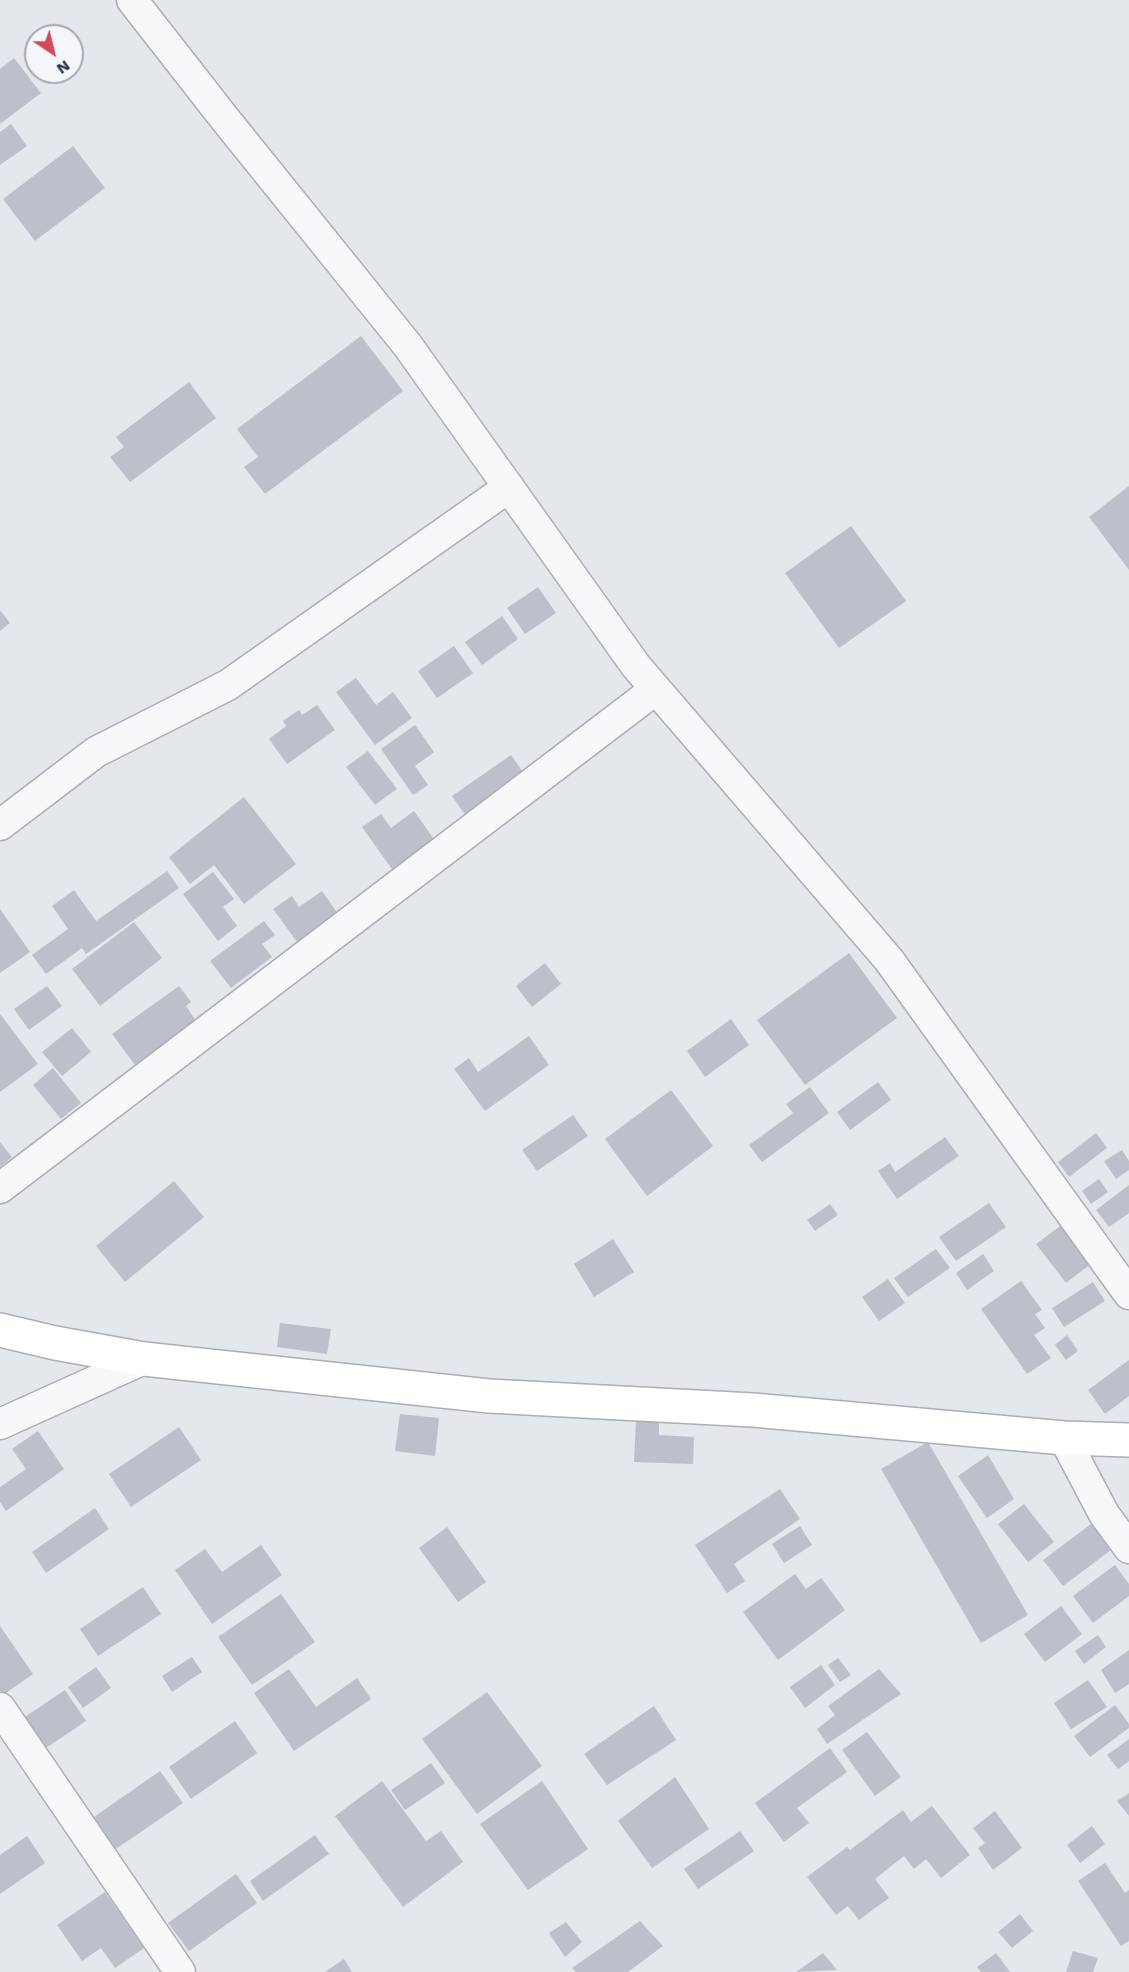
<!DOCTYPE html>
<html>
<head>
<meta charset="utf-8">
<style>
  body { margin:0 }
  #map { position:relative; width:1129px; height:1972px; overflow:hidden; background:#e4e7ec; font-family:"Work Sans",sans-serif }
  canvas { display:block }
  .north { position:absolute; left:24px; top:24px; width:60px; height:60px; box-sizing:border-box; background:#f4f6f9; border:2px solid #a4a8b1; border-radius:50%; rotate:145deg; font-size:16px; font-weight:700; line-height:24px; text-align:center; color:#2b3445 }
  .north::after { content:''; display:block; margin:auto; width:21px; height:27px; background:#d1495b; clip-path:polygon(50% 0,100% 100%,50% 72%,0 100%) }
</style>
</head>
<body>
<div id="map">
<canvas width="1129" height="1972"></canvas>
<div class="north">N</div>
</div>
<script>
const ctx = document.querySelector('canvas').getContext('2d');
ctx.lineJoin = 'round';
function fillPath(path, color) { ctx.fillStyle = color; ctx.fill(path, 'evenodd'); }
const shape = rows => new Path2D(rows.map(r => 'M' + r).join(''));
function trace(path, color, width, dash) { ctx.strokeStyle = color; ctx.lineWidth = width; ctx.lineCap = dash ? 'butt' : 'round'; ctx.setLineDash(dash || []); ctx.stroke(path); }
const building = shape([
  [14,58,41,93,0,124,0,69],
  [11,124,27,146,0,165,0,132],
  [73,146,105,188,35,241,3,199],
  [361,336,403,391,265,494,244,467,258,457,237,429],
  [189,382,216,418,130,482,110,457,124,447,116,437],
  [1129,486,1129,570,1089,517],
  [851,526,906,601,839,648,785,573],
  [538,587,556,613,525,634,507,608],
  [0,610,10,623,0,631],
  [502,616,518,639,482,665,465,642],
  [454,646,473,673,437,698,418,671],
  [356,678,376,705,393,692,412,718,375,745,336,692],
  [317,705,335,730,287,764,269,739,286,726,283,721,299,710,302,715],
  [415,725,434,752,415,766,428,785,413,795,381,749],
  [368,751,397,789,375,805,346,767],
  [511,755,525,775,466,816,452,796],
  [244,797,296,864,244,904,214,865,190,884,169,857],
  [414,811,436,842,394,872,362,827,381,814,391,828],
  [167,871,179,888,86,954,82,948,46,974,32,955,68,929,52,906,74,890,96,921],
  [213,872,234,899,223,907,237,926,218,941,183,894],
  [322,891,343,921,303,950,273,909,292,896,299,907],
  [0,909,30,952,0,973],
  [264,921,275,935,262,944,272,957,231,988,210,961],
  [134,922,162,958,100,1006,72,969],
  [849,953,897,1018,805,1085,757,1020],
  [545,963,561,984,532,1007,516,986],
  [47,986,62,1006,29,1030,14,1009],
  [179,986,191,1002,186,1006,196,1021,135,1065,112,1034],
  [0,1014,38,1064,0,1092],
  [731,1019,749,1045,705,1077,687,1051],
  [72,1028,91,1052,62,1076,42,1052],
  [529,1036,549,1065,485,1111,454,1069,469,1058,478,1072],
  [53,1068,81,1103,61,1119,33,1085],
  [878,1082,891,1100,850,1130,837,1112],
  [810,1087,829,1113,762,1162,749,1145,793,1113,786,1104],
  [671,1090,713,1146,647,1196,605,1139],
  [573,1115,588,1136,537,1171,522,1150],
  [1096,1133,1107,1148,1069,1177,1058,1162],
  [945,1137,959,1156,897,1199,878,1171,890,1163,895,1172],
  [0,1142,12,1157,0,1167],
  [1122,1150,1129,1161,1129,1170,1116,1179,1104,1161],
  [1099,1179,1108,1192,1091,1204,1082,1191],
  [174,1181,204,1217,125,1282,96,1246],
  [1129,1185,1129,1213,1109,1227,1096,1210],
  [989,1203,1006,1227,956,1261,939,1237],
  [830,1204,838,1215,815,1231,807,1220],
  [1063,1224,1092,1263,1066,1283,1036,1244],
  [613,1239,634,1272,594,1297,574,1264],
  [936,1249,950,1268,908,1297,894,1278],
  [983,1254,994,1271,967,1290,956,1273],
  [888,1279,905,1303,879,1321,862,1297],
  [1021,1281,1042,1310,1035,1314,1045,1328,1034,1335,1051,1358,1027,1374,981,1309],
  [1093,1282,1105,1301,1064,1327,1052,1308],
  [280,1323,331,1329,327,1354,277,1347],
  [1067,1335,1078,1351,1066,1360,1055,1345],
  [1129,1360,1129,1396,1105,1414,1088,1390],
  [400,1414,439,1418,435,1456,395,1451],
  [636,1420,659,1421,659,1435,694,1437,693,1464,634,1462],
  [179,1427,201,1460,131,1507,109,1474],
  [38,1431,64,1469,6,1511,0,1502,0,1487,26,1469,12,1449],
  [928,1442,1028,1615,981,1643,881,1469],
  [988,1455,1014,1499,987,1518,958,1476],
  [780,1489,800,1519,734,1564,745,1581,727,1593,695,1545],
  [1024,1504,1054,1542,1028,1562,998,1524],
  [95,1508,109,1529,46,1573,32,1552],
  [1091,1524,1111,1550,1063,1586,1043,1560],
  [800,1526,812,1545,784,1563,772,1544],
  [447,1527,486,1582,458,1602,419,1548],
  [261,1545,282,1575,212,1624,175,1570,205,1549,222,1572],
  [1115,1565,1129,1584,1129,1596,1093,1623,1073,1596],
  [795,1574,806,1589,821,1578,845,1610,778,1660,743,1612],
  [143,1587,161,1614,98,1656,80,1629],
  [281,1594,315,1642,252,1685,218,1637],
  [1061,1606,1082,1634,1045,1662,1024,1634],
  [0,1626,33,1674,3,1695,0,1690],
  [1098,1635,1106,1647,1084,1664,1075,1651],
  [1129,1650,1129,1684,1115,1693,1101,1670],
  [192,1657,202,1672,172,1692,162,1676],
  [838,1658,851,1675,840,1682,828,1665],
  [821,1665,835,1685,805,1708,790,1687],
  [96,1667,111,1688,83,1708,68,1687],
  [289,1669,316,1707,357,1678,371,1699,294,1751,254,1693],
  [879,1669,901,1694,827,1744,817,1729,835,1715,828,1706],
  [1088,1680,1107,1707,1071,1729,1054,1703],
  [65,1690,86,1721,40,1752,19,1721],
  [487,1692,542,1766,477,1814,422,1739],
  [1115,1705,1129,1724,1129,1728,1090,1757,1074,1736],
  [654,1706,676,1740,607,1785,584,1754],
  [235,1721,257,1753,191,1799,169,1767],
  [867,1732,901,1777,875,1796,842,1750],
  [1129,1739,1129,1761,1118,1769,1107,1755],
  [830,1748,847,1772,797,1808,809,1823,784,1842,755,1803],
  [431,1763,445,1783,405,1810,391,1790],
  [160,1771,183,1803,116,1849,94,1817],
  [675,1777,709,1829,652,1868,618,1821],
  [382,1781,426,1841,441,1831,463,1862,403,1907,335,1816],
  [542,1781,588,1849,528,1890,480,1824],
  [1129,1793,1129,1816,1117,1801],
  [932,1806,970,1855,941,1878,926,1859,914,1869,904,1856,875,1879,889,1898,859,1920,848,1906,836,1915,807,1877,847,1847,850,1850,903,1810,911,1822],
  [995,1811,1022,1848,993,1870,978,1848,985,1843,973,1828],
  [1092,1826,1105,1844,1080,1863,1067,1845],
  [740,1831,754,1851,698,1889,684,1869],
  [315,1835,329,1854,263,1901,250,1881],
  [27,1836,45,1863,0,1894,0,1855],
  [1105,1863,1125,1893,1129,1890,1129,1941,1121,1946,1078,1881],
  [236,1874,257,1903,189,1951,168,1923],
  [105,1892,144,1948,115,1968,101,1948,82,1961,57,1925],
  [1020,1914,1033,1931,1012,1948,998,1932],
  [640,1921,663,1946,628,1972,576,1972,572,1968],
  [566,1922,582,1942,565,1957,549,1933],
  [1073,1951,1098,1958,1093,1972,1066,1972],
  [823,1953,837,1970,796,1972],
  [996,1953,1010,1972,981,1972,977,1967],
  [344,1959,352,1972,325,1972]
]);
const street = shape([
  [132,0,225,119,408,346,636,666,889,960,1129,1294],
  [0,825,96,752,228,685,509,487],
  [0,1188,656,689],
  [0,1424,144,1359],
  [1064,1438,1104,1514,1129,1548],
  [0,1708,180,1972]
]);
const secondary = shape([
  [0,1330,55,1343,144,1359,489,1396,753,1410,1064,1438,1129,1440]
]);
fillPath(building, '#bbc0ca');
trace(street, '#a9aeb7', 33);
trace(secondary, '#a9aeb7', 36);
trace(street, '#f7f8fa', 30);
trace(secondary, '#fff', 33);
</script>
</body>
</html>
